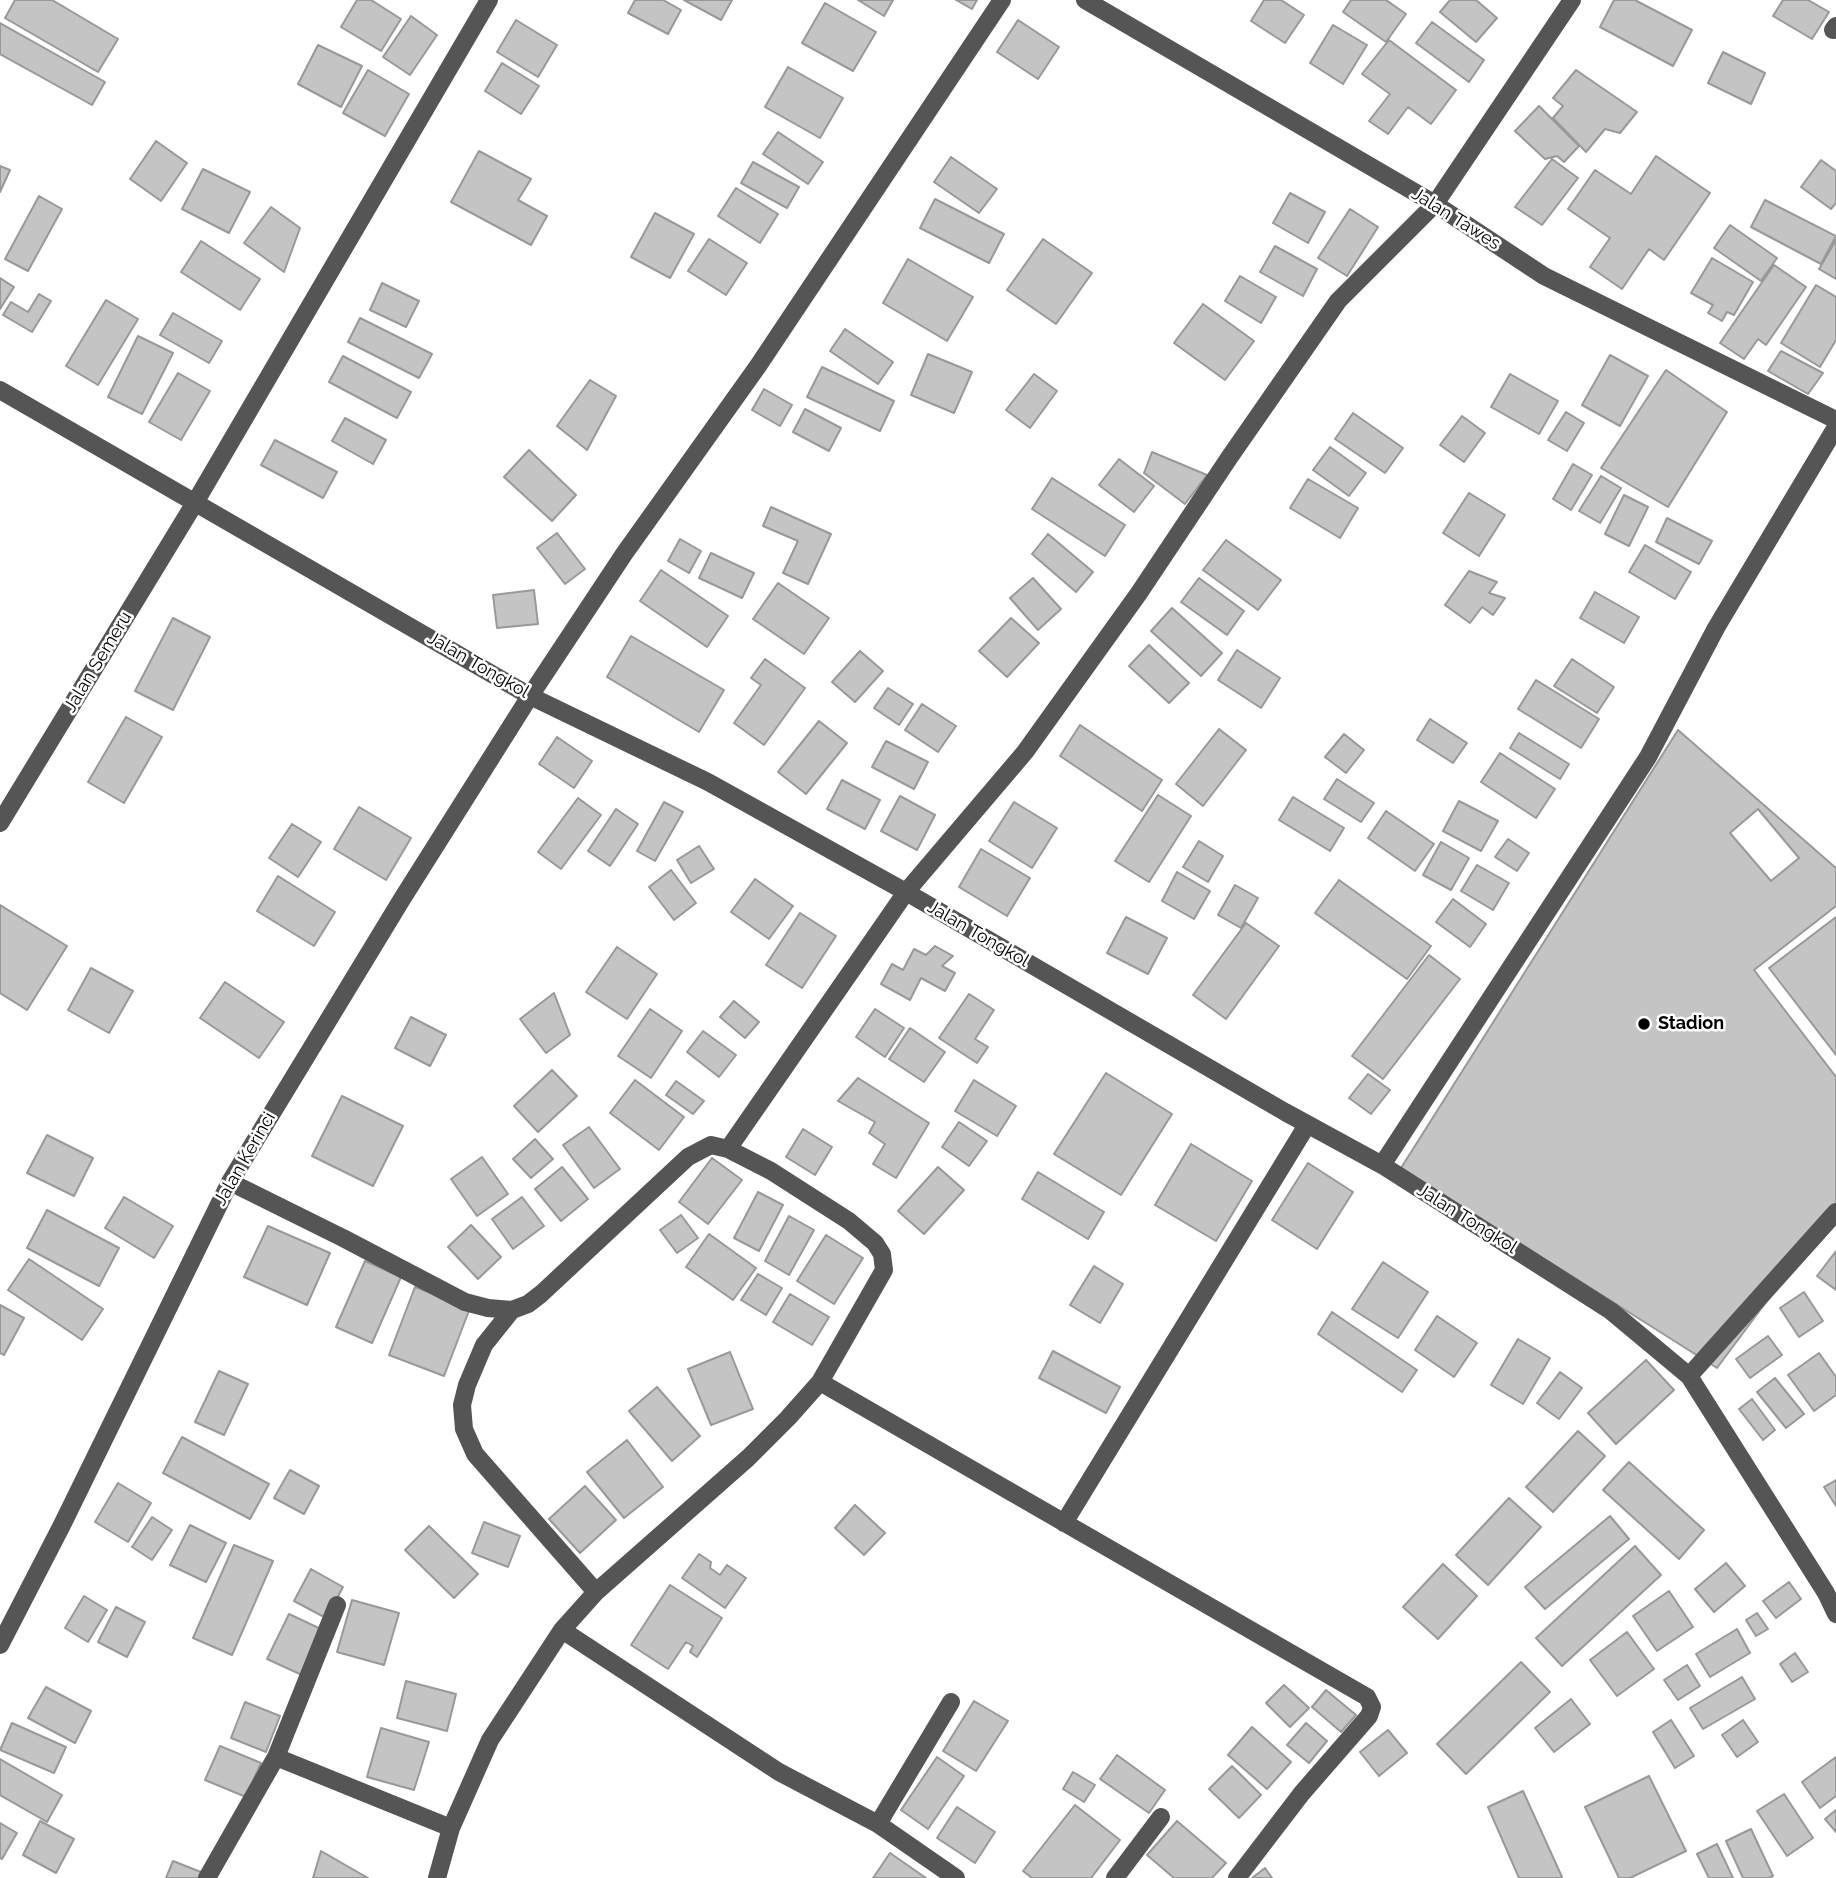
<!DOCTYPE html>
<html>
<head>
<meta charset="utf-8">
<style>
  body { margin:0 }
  canvas { display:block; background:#fff }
</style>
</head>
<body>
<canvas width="1836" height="1878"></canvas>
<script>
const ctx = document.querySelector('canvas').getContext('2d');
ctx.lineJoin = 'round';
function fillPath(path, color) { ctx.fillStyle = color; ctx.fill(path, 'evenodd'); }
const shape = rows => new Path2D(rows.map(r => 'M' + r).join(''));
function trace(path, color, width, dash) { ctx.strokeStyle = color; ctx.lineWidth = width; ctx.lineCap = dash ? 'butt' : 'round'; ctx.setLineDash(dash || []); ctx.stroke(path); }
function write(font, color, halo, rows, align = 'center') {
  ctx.font = font + ' Raleway,sans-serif'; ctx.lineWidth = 5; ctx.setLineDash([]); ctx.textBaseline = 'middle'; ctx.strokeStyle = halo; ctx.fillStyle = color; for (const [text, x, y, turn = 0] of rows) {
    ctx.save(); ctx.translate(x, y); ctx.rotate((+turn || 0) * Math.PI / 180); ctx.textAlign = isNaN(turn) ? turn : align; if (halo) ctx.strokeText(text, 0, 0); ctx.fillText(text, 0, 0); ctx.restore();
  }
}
const building = shape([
  [15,0,52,0,118,39,98,72,5,18,15,0],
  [357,0,371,0,401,19,381,51,341,27,357,0],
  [635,0,663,0,681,10,668,34,628,13,635,0],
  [684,0,732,0,721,20,684,0],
  [858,0,893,0,884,16,858,0],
  [956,0,977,0,972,9,956,0],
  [1264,0,1281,0,1304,15,1285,43,1251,21,1264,0],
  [1351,0,1386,0,1406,14,1386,42,1343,12,1351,0],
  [1450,0,1476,0,1497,18,1476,42,1440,12,1450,0],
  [1614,0,1635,0,1692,30,1673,66,1600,27,1614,0],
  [1783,0,1808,0,1829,12,1812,39,1773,16,1783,0],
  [825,3,876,32,853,71,802,43,825,3],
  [411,16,437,35,410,75,383,57,411,16],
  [516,20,557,45,538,77,497,52,516,20],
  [1018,20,1059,47,1038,79,997,52,1018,20],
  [1432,22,1484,60,1469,82,1416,43,1432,22],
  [0,23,105,82,92,105,0,54,0,23],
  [1333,25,1367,45,1343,84,1310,63,1333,25],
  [1389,40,1456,90,1431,124,1408,107,1388,134,1369,121,1390,94,1362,74,1389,40],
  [318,45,362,66,341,107,298,84,318,45],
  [1723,52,1765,73,1751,104,1708,83,1723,52],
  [502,63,539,86,521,114,485,91,502,63],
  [788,67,843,98,820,138,765,107,788,67],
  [368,70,409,94,385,136,343,113,368,70],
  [1576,70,1637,112,1620,133,1605,129,1586,152,1553,118,1563,106,1553,98,1576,70],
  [1539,106,1579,146,1564,162,1557,156,1545,159,1515,131,1539,106],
  [778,132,823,162,808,184,763,154,778,132],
  [156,141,187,163,161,201,130,179,156,141],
  [479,151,531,179,518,200,547,216,531,245,451,202,479,151],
  [1656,156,1710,193,1664,260,1649,249,1622,289,1590,267,1610,238,1568,209,1595,170,1631,194,1656,156],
  [951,157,997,189,979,213,934,182,951,157],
  [1552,159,1578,178,1542,225,1515,207,1552,159],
  [1821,160,1836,171,1836,203,1831,209,1801,187,1821,160],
  [753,162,799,187,787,208,741,183,753,162],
  [0,166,10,170,0,192,0,166],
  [203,169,250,192,229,233,182,209,203,169],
  [736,188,778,214,760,243,718,216,736,188],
  [1290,193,1325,212,1308,243,1273,223,1290,193],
  [39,196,62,209,28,271,5,259,39,196],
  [935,199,1004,234,989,263,920,228,935,199],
  [1765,200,1836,236,1821,264,1751,227,1765,200],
  [271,207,300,228,284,272,244,243,271,207],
  [1350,209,1378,227,1347,276,1318,258,1350,209],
  [655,213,694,234,670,278,631,257,655,213],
  [1730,225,1777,258,1761,281,1714,248,1730,225],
  [709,239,747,263,726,295,688,271,709,239],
  [1043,239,1092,273,1056,324,1007,290,1043,239],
  [1836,240,1836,279,1819,269,1836,240],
  [201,241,260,279,240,310,181,272,201,241],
  [1275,246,1317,269,1303,296,1260,272,1275,246],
  [1712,258,1753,282,1734,315,1727,312,1722,321,1708,313,1713,305,1691,293,1712,258],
  [908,259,973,297,947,341,883,303,908,259],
  [1774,265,1806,287,1766,345,1758,339,1744,359,1720,343,1774,265],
  [1240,276,1276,297,1261,323,1225,301,1240,276],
  [0,278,14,287,0,309,0,278],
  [382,283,419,301,406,327,370,310,382,283],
  [1816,285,1836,297,1836,340,1820,367,1781,343,1816,285],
  [39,294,51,301,32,332,3,315,11,302,28,312,39,294],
  [106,300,138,319,98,385,66,366,106,300],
  [1203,304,1254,341,1225,380,1174,343,1203,304],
  [173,313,222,341,209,363,160,335,173,313],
  [360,318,432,354,419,378,348,342,360,318],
  [845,329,893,362,878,384,830,351,845,329],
  [138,336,173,353,142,414,108,397,138,336],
  [1781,351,1823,373,1808,394,1768,371,1781,351],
  [928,354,972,372,954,413,911,395,928,354],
  [1610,355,1648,376,1620,426,1582,405,1610,355],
  [343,356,411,392,397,418,329,382,343,356],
  [822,367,894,401,880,431,807,397,822,367],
  [1666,370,1727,412,1668,507,1601,468,1666,370],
  [178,373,210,391,181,440,149,422,178,373],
  [1034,374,1057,391,1030,428,1006,410,1034,374],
  [1510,374,1558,401,1539,434,1491,407,1510,374],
  [590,380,616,396,587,450,557,426,590,380],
  [764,389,792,405,780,426,752,410,764,389],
  [805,409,841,428,829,451,793,432,805,409],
  [1566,412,1584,423,1567,451,1548,440,1566,412],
  [1353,413,1403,448,1385,473,1335,439,1353,413],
  [1462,416,1485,433,1464,462,1440,445,1462,416],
  [345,418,386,440,373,464,332,441,345,418],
  [275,440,337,472,323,498,261,465,275,440],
  [1330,447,1366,473,1349,496,1313,470,1330,447],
  [529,450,576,495,552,521,504,477,529,450],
  [1152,452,1207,475,1185,504,1144,473,1152,452],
  [1119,459,1154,486,1134,512,1099,485,1119,459],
  [1573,464,1592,475,1571,510,1553,499,1573,464],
  [1601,476,1621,488,1600,523,1579,511,1601,476],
  [1052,478,1125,525,1105,556,1032,509,1052,478],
  [1308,479,1358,508,1340,538,1290,508,1308,479],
  [1469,493,1505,515,1479,556,1443,533,1469,493],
  [1624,495,1648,507,1629,546,1605,534,1624,495],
  [771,507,831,534,808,584,783,573,798,541,763,526,771,507],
  [1667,518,1712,541,1699,564,1656,542,1667,518],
  [557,533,585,569,565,584,537,548,557,533],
  [1048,534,1093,572,1076,592,1032,554,1048,534],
  [680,539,701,551,689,573,668,561,680,539],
  [1226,540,1281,580,1258,610,1203,570,1226,540],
  [1645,545,1691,572,1675,599,1629,572,1645,545],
  [711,553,754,573,742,598,699,578,711,553],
  [661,570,728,616,707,647,640,601,661,570],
  [1469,571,1497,582,1489,593,1505,598,1493,615,1482,607,1470,623,1445,605,1469,571],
  [1033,578,1061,609,1038,630,1010,598,1033,578],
  [1199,578,1244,611,1227,635,1181,602,1199,578],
  [778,583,829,618,804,654,753,619,778,583],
  [534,590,538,624,497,628,493,595,534,590],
  [1595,592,1639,617,1624,643,1580,618,1595,592],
  [1172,608,1222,653,1201,676,1151,631,1172,608],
  [173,618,210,637,173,710,135,691,173,618],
  [1011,618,1039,643,1007,677,979,651,1011,618],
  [631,636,724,690,699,732,607,677,631,636],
  [1149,645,1189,683,1169,703,1129,666,1149,645],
  [1237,650,1280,678,1261,708,1218,680,1237,650],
  [860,651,883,671,855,702,832,682,860,651],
  [765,659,805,688,764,745,734,723,761,685,751,678,765,659],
  [1572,659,1614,687,1597,713,1554,686,1572,659],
  [1536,680,1599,719,1581,748,1518,709,1536,680],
  [888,688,913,704,899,725,874,708,888,688],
  [922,704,956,726,938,752,905,730,922,704],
  [126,717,162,737,124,803,88,782,126,717],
  [1430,719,1467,743,1453,763,1417,740,1430,719],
  [819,721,847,743,806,794,778,772,819,721],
  [1080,725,1162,780,1142,811,1060,756,1080,725],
  [1219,729,1246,750,1203,806,1176,784,1219,729],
  [1678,730,1836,868,1836,906,1754,970,1836,1077,1836,1208,1717,1368,1401,1168,1678,730],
  [1519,733,1569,764,1560,779,1510,748,1519,733],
  [1344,734,1364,750,1346,773,1325,757,1344,734],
  [557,737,592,761,574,788,539,764,557,737],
  [886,741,928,762,914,789,872,767,886,741],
  [1500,753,1555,789,1536,818,1481,782,1500,753],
  [1337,779,1374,803,1361,822,1324,799,1337,779],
  [842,780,880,800,865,829,827,809,842,780],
  [1158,795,1191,816,1149,882,1115,861,1158,795],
  [900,796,935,815,917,850,881,831,900,796],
  [1293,797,1344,828,1330,851,1279,820,1293,797],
  [578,798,601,815,561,869,538,852,578,798],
  [1459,801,1498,821,1481,851,1443,831,1459,801],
  [664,802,683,812,655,861,637,851,664,802],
  [1014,802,1057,828,1032,868,989,841,1014,802],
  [359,807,411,838,386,880,334,849,359,807],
  [616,809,638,824,610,866,588,851,616,809],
  [1758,809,1799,858,1771,881,1730,833,1758,809],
  [1386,811,1434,844,1415,871,1368,838,1386,811],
  [292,824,321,842,298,877,269,858,292,824],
  [1508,839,1529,853,1517,871,1495,857,1508,839],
  [1199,841,1223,856,1208,882,1183,867,1199,841],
  [1441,842,1469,858,1451,890,1423,875,1441,842],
  [699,846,714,869,691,883,677,860,699,846],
  [981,849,1030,878,1007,916,959,887,981,849],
  [1477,865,1509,883,1493,910,1461,891,1477,865],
  [671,870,696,903,674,920,649,887,671,870],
  [1177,872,1210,891,1194,919,1162,901,1177,872],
  [278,876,335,912,314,946,257,911,278,876],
  [755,879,793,906,769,939,731,912,755,879],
  [1339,880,1431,946,1407,979,1315,913,1339,880],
  [1235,885,1258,898,1241,928,1218,915,1235,885],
  [1453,899,1486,924,1470,947,1436,922,1453,899],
  [0,905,67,946,27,1010,0,993,0,905],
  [800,913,836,936,802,988,766,965,800,913],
  [1126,917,1167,938,1148,974,1107,953,1126,917],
  [1836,917,1836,1055,1769,968,1836,917],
  [1246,923,1279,946,1226,1019,1193,995,1246,923],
  [935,946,953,956,942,966,955,973,945,991,921,978,910,1000,881,984,892,964,903,970,914,949,926,955,935,946],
  [617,947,657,974,627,1019,586,992,617,947],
  [1429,955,1460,979,1383,1079,1352,1056,1429,955],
  [91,968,133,991,109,1033,68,1010,91,968],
  [225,982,284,1022,259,1058,200,1018,225,982],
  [554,993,570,1035,546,1053,520,1019,554,993],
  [969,994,994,1010,975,1039,988,1047,977,1063,939,1038,969,994],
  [734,1001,759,1022,745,1038,720,1017,734,1001],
  [650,1009,682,1031,651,1078,618,1056,650,1009],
  [875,1009,904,1028,885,1057,856,1037,875,1009],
  [411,1017,446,1035,430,1066,395,1048,411,1017],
  [910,1028,945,1052,924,1082,889,1059,910,1028],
  [703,1031,736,1055,719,1077,687,1052,703,1031],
  [552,1070,577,1096,538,1132,514,1106,552,1070],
  [1106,1073,1172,1114,1121,1195,1054,1154,1106,1073],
  [1368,1074,1390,1090,1371,1114,1349,1098,1368,1074],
  [858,1078,929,1123,896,1178,873,1164,885,1144,869,1133,875,1122,838,1101,858,1078],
  [635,1080,684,1117,659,1150,610,1113,635,1080],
  [974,1080,1016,1106,997,1136,955,1111,974,1080],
  [676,1081,704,1101,693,1114,666,1095,676,1081],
  [342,1096,403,1126,373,1186,312,1156,342,1096],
  [959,1122,987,1141,969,1166,942,1147,959,1122],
  [589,1127,620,1169,594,1188,563,1145,589,1127],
  [803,1129,832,1147,815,1175,786,1157,803,1129],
  [47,1135,93,1158,74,1196,27,1173,47,1135],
  [535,1139,553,1159,531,1178,513,1159,535,1139],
  [1191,1144,1252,1181,1216,1241,1155,1205,1191,1144],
  [482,1157,508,1194,477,1216,451,1179,482,1157],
  [712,1158,742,1180,708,1224,679,1202,712,1158],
  [1308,1163,1353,1192,1317,1249,1272,1220,1308,1163],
  [562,1167,588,1199,561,1221,535,1189,562,1167],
  [938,1167,964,1190,924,1234,898,1211,938,1167],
  [1038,1172,1104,1212,1088,1239,1022,1199,1038,1172],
  [758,1192,783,1205,759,1251,734,1238,758,1192],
  [124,1197,173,1226,154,1258,105,1228,124,1197],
  [522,1197,544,1226,513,1249,492,1219,522,1197],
  [47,1210,119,1248,99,1286,27,1248,47,1210],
  [681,1215,698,1238,677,1253,660,1230,681,1215],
  [789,1216,814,1230,789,1275,765,1261,789,1216],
  [471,1225,501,1257,478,1279,448,1247,471,1225],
  [268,1226,330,1253,307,1305,244,1277,268,1226],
  [709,1234,756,1268,733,1300,686,1267,709,1234],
  [826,1235,863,1258,834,1304,797,1281,826,1235],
  [1836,1251,1836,1290,1817,1276,1836,1251],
  [29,1259,103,1309,82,1340,8,1290,29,1259],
  [365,1261,401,1277,372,1343,336,1327,365,1261],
  [1383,1262,1428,1292,1398,1338,1352,1309,1383,1262],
  [1094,1266,1123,1284,1100,1323,1070,1305,1094,1266],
  [758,1274,782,1288,766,1315,741,1300,758,1274],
  [415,1287,470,1308,444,1376,389,1355,415,1287],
  [1804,1292,1823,1321,1799,1337,1780,1308,1804,1292],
  [790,1294,829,1317,812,1345,773,1322,790,1294],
  [0,1305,24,1318,4,1355,0,1353,0,1305],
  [1332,1312,1417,1370,1402,1392,1318,1334,1332,1312],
  [1437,1316,1477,1343,1454,1377,1415,1350,1437,1316],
  [1768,1336,1782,1355,1750,1378,1736,1359,1768,1336],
  [1518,1339,1550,1358,1523,1404,1491,1385,1518,1339],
  [1053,1351,1120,1387,1106,1413,1039,1378,1053,1351],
  [730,1352,753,1409,711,1425,688,1369,730,1352],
  [1819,1353,1836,1377,1836,1395,1814,1411,1788,1375,1819,1353],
  [1646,1360,1674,1390,1616,1444,1588,1413,1646,1360],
  [219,1371,248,1384,224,1435,195,1422,219,1371],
  [1560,1372,1582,1388,1559,1419,1537,1403,1560,1372],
  [1775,1378,1804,1414,1786,1428,1757,1392,1775,1378],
  [657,1387,700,1436,672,1461,629,1411,657,1387],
  [1752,1399,1775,1430,1763,1440,1739,1409,1752,1399],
  [1578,1431,1605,1456,1553,1512,1526,1487,1578,1431],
  [182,1437,269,1484,250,1519,163,1473,182,1437],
  [627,1440,663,1487,624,1518,587,1472,627,1440],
  [1629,1462,1704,1530,1679,1559,1603,1490,1629,1462],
  [290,1470,319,1486,304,1514,274,1498,290,1470],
  [1836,1480,1836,1506,1824,1487,1836,1480],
  [118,1483,151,1503,128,1542,95,1522,118,1483],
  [585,1486,616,1520,580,1553,549,1519,585,1486],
  [1509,1498,1541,1527,1488,1585,1456,1555,1509,1498],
  [855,1505,885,1533,864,1555,835,1528,855,1505],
  [1610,1516,1629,1539,1545,1609,1525,1587,1610,1516],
  [152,1517,172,1530,152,1560,132,1547,152,1517],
  [484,1522,520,1536,508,1567,472,1553,484,1522],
  [190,1525,226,1543,206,1582,170,1565,190,1525],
  [429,1526,478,1574,454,1598,405,1550,429,1526],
  [234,1545,273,1561,232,1655,193,1638,234,1545],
  [1635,1546,1661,1575,1562,1666,1536,1638,1635,1546],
  [699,1554,711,1562,710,1568,720,1575,727,1565,746,1578,725,1608,682,1578,699,1554],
  [1726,1563,1745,1586,1714,1612,1695,1589,1726,1563],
  [1443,1564,1477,1596,1438,1639,1403,1607,1443,1564],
  [311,1569,343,1587,326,1618,294,1601,311,1569],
  [1789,1582,1801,1599,1776,1618,1763,1601,1789,1582],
  [670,1585,722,1618,697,1657,690,1652,693,1646,686,1642,668,1669,631,1645,670,1585],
  [1669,1591,1693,1627,1657,1651,1633,1616,1669,1591],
  [84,1596,107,1610,88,1642,65,1628,84,1596],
  [352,1600,399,1613,384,1665,337,1652,352,1600],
  [116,1607,145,1622,127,1657,98,1642,116,1607],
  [1757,1613,1768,1629,1756,1636,1746,1620,1757,1613],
  [289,1614,323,1630,302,1675,267,1659,289,1614],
  [1737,1629,1750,1653,1710,1677,1696,1654,1737,1629],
  [1627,1632,1654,1669,1617,1696,1590,1660,1627,1632],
  [1795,1653,1808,1672,1792,1682,1780,1664,1795,1653],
  [1521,1662,1550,1692,1466,1774,1437,1744,1521,1662],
  [1687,1665,1700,1686,1678,1700,1664,1680,1687,1665],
  [1742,1677,1755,1699,1703,1729,1690,1708,1742,1677],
  [406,1681,456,1694,447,1731,397,1718,406,1681],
  [1284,1685,1309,1708,1290,1727,1266,1703,1284,1685],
  [46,1687,91,1711,75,1743,28,1718,46,1687],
  [1326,1690,1356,1715,1341,1732,1312,1707,1326,1690],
  [1571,1699,1590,1724,1554,1752,1535,1728,1571,1699],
  [974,1701,1008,1721,976,1771,943,1751,974,1701],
  [245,1702,280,1716,266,1752,231,1738,245,1702],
  [1671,1720,1694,1756,1675,1768,1653,1732,1671,1720],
  [1743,1720,1758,1742,1737,1757,1722,1735,1743,1720],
  [12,1723,66,1747,54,1773,0,1750,12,1723],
  [1306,1723,1327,1741,1309,1763,1287,1745,1306,1723],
  [1252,1727,1291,1762,1267,1789,1228,1755,1252,1727],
  [381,1728,429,1742,414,1790,367,1777,381,1728],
  [1388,1730,1407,1753,1379,1776,1360,1752,1388,1730],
  [220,1746,261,1763,246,1797,205,1780,220,1746],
  [1117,1755,1165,1790,1149,1813,1100,1779,1117,1755],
  [937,1757,964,1776,928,1829,901,1810,937,1757],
  [1836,1757,1836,1796,1820,1808,1802,1782,1836,1757],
  [0,1759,62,1795,47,1822,0,1795,0,1759],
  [1232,1766,1261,1795,1239,1818,1209,1789,1232,1766],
  [1073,1772,1095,1785,1084,1802,1063,1789,1073,1772],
  [1649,1776,1686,1851,1630,1878,1619,1878,1585,1807,1649,1776],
  [1523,1791,1562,1877,1560,1878,1519,1878,1488,1807,1523,1791],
  [1784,1794,1813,1838,1787,1856,1757,1811,1784,1794],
  [1075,1805,1120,1840,1091,1878,1032,1878,1023,1871,1075,1805],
  [957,1807,995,1832,975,1863,937,1838,957,1807],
  [1836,1810,1836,1832,1825,1819,1836,1810],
  [40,1821,74,1839,56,1873,23,1855,40,1821],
  [1177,1821,1226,1863,1212,1878,1174,1878,1147,1855,1177,1821],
  [0,1823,17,1833,2,1859,0,1858,0,1823],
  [1751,1829,1773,1876,1768,1878,1743,1878,1726,1841,1751,1829],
  [1717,1844,1733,1878,1709,1878,1697,1854,1717,1844],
  [321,1851,368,1878,313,1878,321,1851],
  [890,1853,926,1878,873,1878,890,1853],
  [173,1861,206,1874,204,1878,166,1878,173,1861],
  [1265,1868,1272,1878,1252,1878,1265,1868]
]);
const minor = shape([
  [1085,0,1435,204,1544,276,1836,420],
  [1833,30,1836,26],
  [0,390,530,696,708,782,906,892,1285,1112,1382,1165,1611,1311,1689,1376,1826,1593,1836,1614],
  [0,823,196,501,489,0],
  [1382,1165,1648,757,1716,628,1836,427],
  [230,1182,343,1238,465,1302,488,1308,512,1310,528,1304,541,1294,688,1157,711,1145,728,1149],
  [512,1310,484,1345,467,1385,462,1405,464,1429,475,1454,596,1592],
  [1689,1376,1836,1212],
  [820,1382,1367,1697,1372,1707,1369,1716,1302,1793,1237,1878],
  [1064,1523,1307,1125],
  [562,1630,779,1772,878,1824,956,1878],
  [0,1645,62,1525,230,1182,402,899,530,696,624,554,758,366,1002,0],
  [276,1757,451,1828],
  [878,1824,951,1702],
  [207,1878,276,1757,337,1605],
  [437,1878,451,1828,490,1740,562,1630,596,1592,748,1458,788,1418,820,1382,884,1270,882,1254,875,1243,849,1221,771,1171,728,1149,906,892,1025,752,1139,593,1229,458,1338,301,1435,204,1572,0],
  [1115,1878,1161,1817]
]);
const markers = [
  [1644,1024,7,"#000"]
];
const streetNames = [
  ["Jalan Tawes",1456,219,32],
  ["Jalan Semeru",98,662,-59],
  ["Jalan Tongkol",478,665,30],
  ["Jalan Tongkol",978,934,30],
  ["Jalan Kerinci",245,1159,-60],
  ["Jalan Tongkol",1467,1219,32]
];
const poiNames = [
  ["Stadion",1658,1024]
];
fillPath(building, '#c4c4c4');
trace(building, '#999', 2);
trace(minor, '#555', 18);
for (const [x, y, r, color] of markers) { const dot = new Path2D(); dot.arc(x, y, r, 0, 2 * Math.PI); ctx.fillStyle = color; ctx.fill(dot); trace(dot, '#fff', 2.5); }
write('18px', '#000', '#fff', streetNames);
write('bold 18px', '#000', '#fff', poiNames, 'left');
</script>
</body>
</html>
